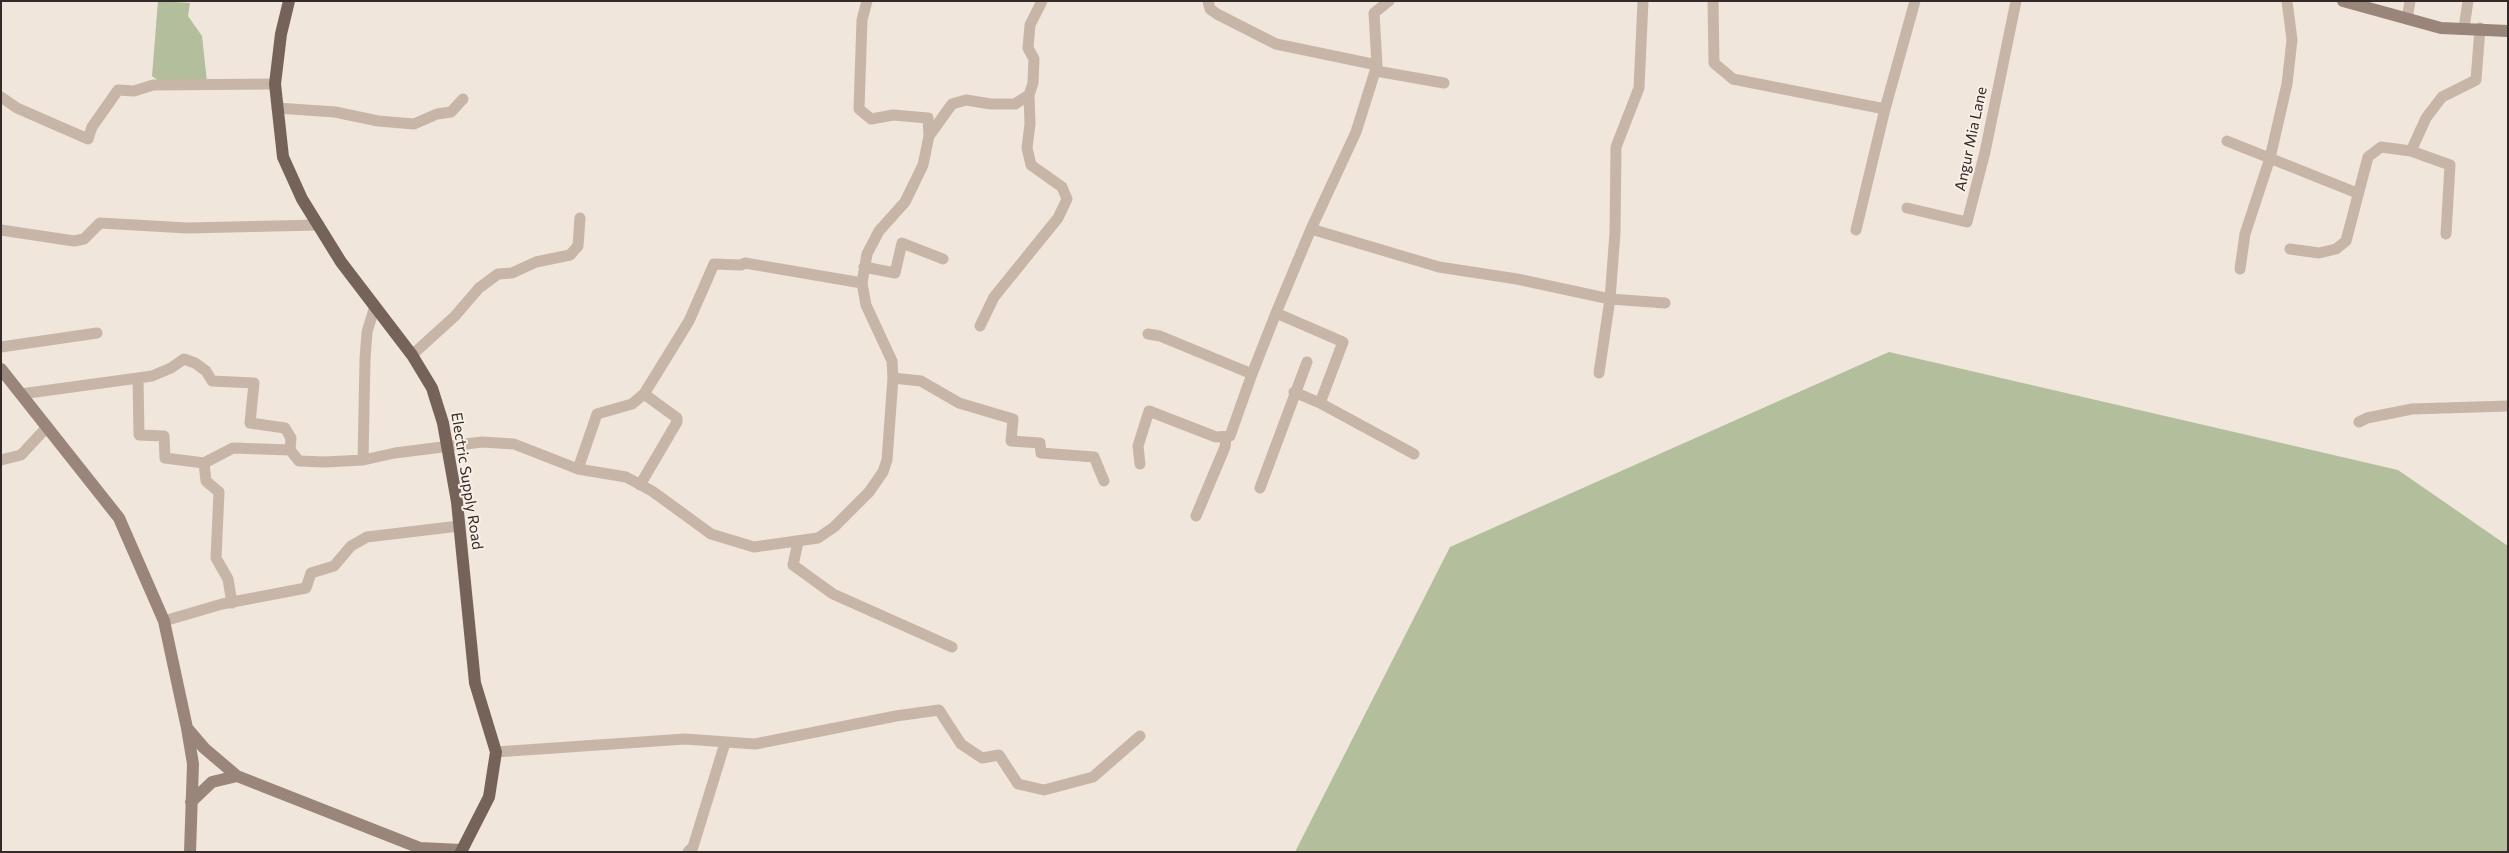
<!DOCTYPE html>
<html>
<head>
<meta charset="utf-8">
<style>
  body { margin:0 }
  #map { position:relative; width:2509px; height:853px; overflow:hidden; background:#f0e6db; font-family:Commissioner,sans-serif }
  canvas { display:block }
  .frame { position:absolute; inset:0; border:2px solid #342b28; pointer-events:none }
</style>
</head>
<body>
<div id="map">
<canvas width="2509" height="853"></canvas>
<div class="frame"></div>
</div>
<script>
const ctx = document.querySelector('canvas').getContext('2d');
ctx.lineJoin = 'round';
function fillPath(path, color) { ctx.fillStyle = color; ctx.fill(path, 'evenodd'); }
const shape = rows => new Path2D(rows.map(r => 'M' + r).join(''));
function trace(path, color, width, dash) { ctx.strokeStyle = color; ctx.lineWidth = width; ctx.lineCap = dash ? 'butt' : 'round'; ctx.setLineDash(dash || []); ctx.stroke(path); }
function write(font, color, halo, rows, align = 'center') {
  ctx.font = font + ' Commissioner,sans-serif'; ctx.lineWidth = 4; ctx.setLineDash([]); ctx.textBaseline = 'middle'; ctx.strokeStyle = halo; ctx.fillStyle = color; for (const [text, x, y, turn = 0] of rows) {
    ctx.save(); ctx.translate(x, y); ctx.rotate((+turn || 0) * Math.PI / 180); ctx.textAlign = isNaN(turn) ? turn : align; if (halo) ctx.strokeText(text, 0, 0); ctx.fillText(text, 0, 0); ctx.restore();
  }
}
const green = shape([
  [158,1,190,3,188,16,202,36,207,82,159,81,152,76],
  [1889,352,2398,470,2508,546,2508,852,1295,852,1450,547]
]);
const minor = shape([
  [867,1,862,20,859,109,871,119,893,115,928,118,929,136],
  [1208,1,1210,9,1217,14,1276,44,1377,65],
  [1713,1,1714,63,1733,79,1885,109],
  [2407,19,2410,1],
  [2464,28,2468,1],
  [1376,71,1444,83],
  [1,97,17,108,88,139,92,127,118,90,134,91,153,85,275,84],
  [277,108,335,112,378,121,414,124,437,114,451,112,463,99],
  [2227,141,2357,193],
  [2411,151,2450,165,2446,234],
  [1907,208,1967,222,1985,152,2016,1],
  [1311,229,1439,267,1517,279,1610,299,1665,303],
  [1,230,74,241,84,239,100,223,187,228,319,225],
  [1856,230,1885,109,1915,1],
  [2290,249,2319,253,2336,249,2346,241,2368,157,2381,147,2411,151,2426,118,2442,97,2476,80,2480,28],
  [864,267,895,273,902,243,943,259],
  [2240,269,2245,234,2270,158,2287,84,2292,40,2287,1],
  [1276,313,1343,342,1320,403],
  [980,326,994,297,1058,218,1067,199,1062,187,1031,165,1027,148,1030,124,1029,95],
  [1148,334,1160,336,1252,374],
  [1,347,97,333],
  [412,355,455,316,479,288,498,274,512,273,536,262,570,255,578,246,580,218],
  [1599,373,1610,299,1615,233,1616,147,1639,88,1643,1],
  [138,378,152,376,171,368,184,359,195,363,206,371,212,381,254,383,250,423,285,428,291,438,290,450],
  [893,378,921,381,959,403,1013,419,1011,441,1040,443,1041,453,1094,457,1104,481],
  [1294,392,1320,403,1414,454],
  [21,394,138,378,139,435,164,436,165,458,204,463,233,448,290,450,299,461,325,462,363,460,395,453,482,442,514,444,578,469,626,477,652,491,711,534,754,547,818,538,834,527,869,492,883,472,887,460,893,378,892,361,866,305,862,283,867,254,879,231,905,202,923,165,929,136,952,104,966,100,991,104,1015,104,1029,95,1033,83,1034,59,1028,48,1030,25,1042,1],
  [2359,422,2367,418,2412,409,2508,406],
  [1,460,21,455,47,427],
  [363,460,365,359,367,332,375,306],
  [204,463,206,481,219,492,216,558,228,579,232,603],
  [1140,464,1138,446,1149,411,1216,437,1230,436,1252,374,1276,313,1311,229,1356,132,1377,65,1374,13,1389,1],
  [578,469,597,414,632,404,644,394],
  [640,485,677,422,677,418,644,394,689,321,714,264,741,265,745,263,862,283],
  [1260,488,1307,362],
  [1196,516,1225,447,1226,438],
  [798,542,793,565,833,594,952,647],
  [164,621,222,604,306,588,311,573,334,566,351,546,367,537,459,526],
  [496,752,685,739,755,744,896,716,939,710,961,744,982,758,999,755,1018,784,1044,790,1093,777,1140,736],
  [688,852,693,847,725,743]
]);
const secondary = shape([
  [2343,1,2441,28,2508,31],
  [1,369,119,518,164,621,187,728,193,764,190,852],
  [187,728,204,748,237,776,420,848,461,850],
  [191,802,212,782,237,776]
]);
const primary = shape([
  [289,1,281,34,275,84,283,157,302,199,341,262,412,355,432,388,443,423,457,502,475,683,496,752,489,797,461,852]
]);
const streetNames = [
  ["Angur Mia Lane",1971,139,-78],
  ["Electric Supply Road",467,481,81]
];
fillPath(green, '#b3be9c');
trace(minor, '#c7b6a8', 11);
trace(secondary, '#9a857a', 12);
trace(primary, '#75635a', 12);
write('15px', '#342b28', '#f8f0e7', streetNames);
</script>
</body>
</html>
